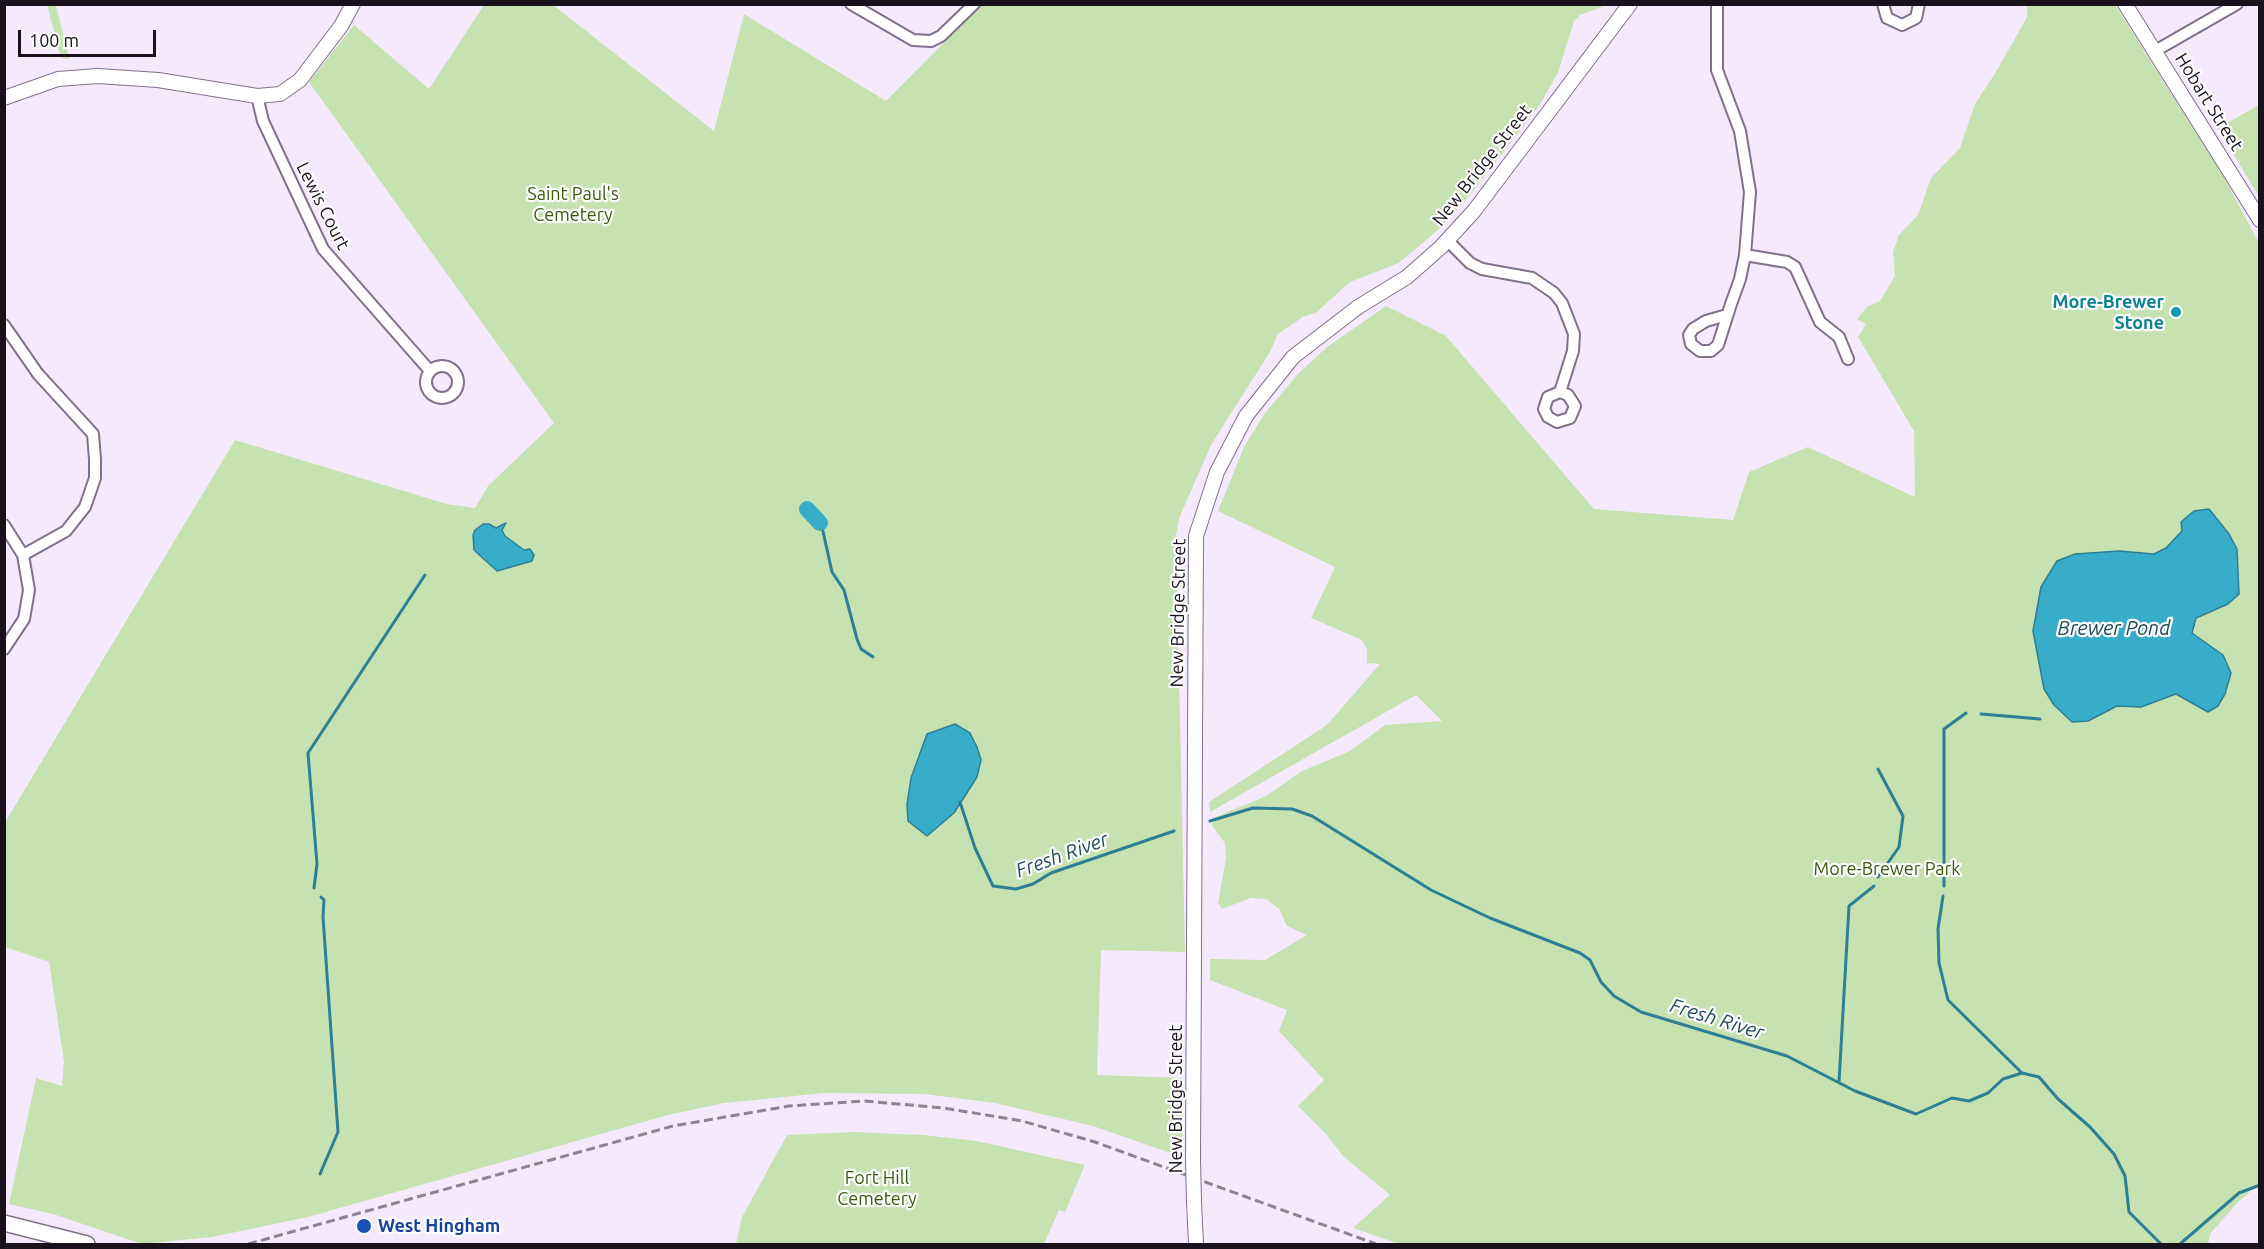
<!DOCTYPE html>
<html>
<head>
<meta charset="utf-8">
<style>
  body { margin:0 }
  #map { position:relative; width:2264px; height:1249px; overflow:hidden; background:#f5eafd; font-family:Ubuntu,sans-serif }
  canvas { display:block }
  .frame { position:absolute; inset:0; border:6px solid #19121d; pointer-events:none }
  .scale { position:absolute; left:18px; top:30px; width:138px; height:27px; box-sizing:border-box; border:3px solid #19121d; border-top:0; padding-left:8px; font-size:18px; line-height:21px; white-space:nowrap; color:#19121d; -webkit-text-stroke:4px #fcfcfc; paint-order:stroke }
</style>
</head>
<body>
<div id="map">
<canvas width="2264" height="1249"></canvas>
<div class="frame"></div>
<div class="scale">100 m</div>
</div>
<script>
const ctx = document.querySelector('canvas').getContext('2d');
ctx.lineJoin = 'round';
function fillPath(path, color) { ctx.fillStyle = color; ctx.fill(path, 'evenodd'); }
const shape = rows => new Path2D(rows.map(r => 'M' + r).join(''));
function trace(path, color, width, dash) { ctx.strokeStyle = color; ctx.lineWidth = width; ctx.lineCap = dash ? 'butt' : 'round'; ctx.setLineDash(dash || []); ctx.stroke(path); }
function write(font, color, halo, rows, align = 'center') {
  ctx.font = font + ' Ubuntu,sans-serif'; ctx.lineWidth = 4.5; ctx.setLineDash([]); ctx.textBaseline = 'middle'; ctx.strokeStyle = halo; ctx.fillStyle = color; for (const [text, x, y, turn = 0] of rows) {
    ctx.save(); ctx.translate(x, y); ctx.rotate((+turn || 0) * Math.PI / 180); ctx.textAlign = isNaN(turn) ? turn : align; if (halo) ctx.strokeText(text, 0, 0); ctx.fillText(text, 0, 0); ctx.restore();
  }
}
const green = shape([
  [47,5,56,5,69,59,61,58],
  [484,5,553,5,714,131,744,14,886,101,981,5,1607,5,1580,15,1574,21,1558,73,1539,106,1471,194,1439,229,1399,263,1350,282,1317,312,1303,317,1278,334,1270,352,1211,445,1180,516,1176,534,1185,952,1101,950,1097,1075,1182,1078,1182,1157,1093,1126,995,1103,924,1094,824,1093,724,1103,668,1115,308,1217,212,1237,142,1244,56,1215,9,1204,36,1078,62,1086,64,1062,49,962,5,947,4,824,235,440,447,504,475,508,488,486,554,423,309,82,354,25,429,89],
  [2027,5,2115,5,2225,179,2259,243,2259,1184,2237,1203,2210,1234,2208,1244,1399,1244,1353,1228,1390,1195,1343,1156,1326,1134,1298,1106,1324,1080,1279,1031,1287,1010,1210,980,1210,959,1265,960,1307,935,1287,926,1279,909,1266,899,1251,898,1222,909,1218,903,1226,859,1225,843,1212,826,1213,818,1266,796,1302,771,1350,751,1385,725,1442,721,1416,695,1210,812,1209,802,1327,725,1380,664,1367,663,1367,649,1362,640,1311,618,1335,567,1218,511,1244,447,1265,413,1298,374,1327,347,1386,306,1446,336,1594,509,1733,520,1749,472,1808,447,1915,497,1914,431,1858,337,1866,324,1857,319,1867,307,1880,301,1895,276,1893,252,1899,235,1918,215,1931,178,1960,148,1975,104,1996,72,2027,17],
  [2259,105,2259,197,2218,128],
  [854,1132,923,1135,977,1141,1085,1165,1065,1212,1059,1210,1044,1244,736,1244,742,1217,787,1135]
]);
const water = shape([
  [2209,509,2229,534,2237,549,2239,594,2228,604,2196,618,2192,633,2223,655,2231,673,2225,694,2218,706,2208,712,2176,694,2141,707,2117,706,2088,721,2072,722,2054,705,2044,689,2033,631,2041,587,2057,561,2075,554,2119,551,2154,554,2166,548,2182,531,2181,522,2194,511,2209,509],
  [506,523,502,530,505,536,524,550,530,549,534,555,532,561,497,571,474,550,473,535,475,530,483,524,489,524,496,528,506,523],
  [955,724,970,733,977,747,981,760,977,777,954,813,927,836,908,821,907,804,911,778,927,734,955,724]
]);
const stream = shape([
  [822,527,832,572,844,590,857,639,861,649,873,657],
  [1981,714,2040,719],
  [960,802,975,848,993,886,1016,889,1033,884,1051,873,1174,831],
  [1210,821,1253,808,1292,809,1312,816,1431,890,1490,918,1580,953,1590,960,1601,982,1614,996,1641,1012,1787,1056,1855,1091,1916,1114,1952,1098,1969,1101,1988,1093,2003,1079,2022,1073,2039,1077,2058,1099,2090,1127,2114,1154,2125,1176,2129,1212,2161,1244],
  [1878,877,1899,847,1903,816,1878,769],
  [1944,886,1944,729,1966,713],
  [314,888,317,864,308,753,425,575],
  [1943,896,1938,929,1939,963,1948,1000,2021,1072],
  [1839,1082,1849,906,1874,886],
  [320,1174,338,1132,323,917,324,900,321,897],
  [2180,1244,2239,1193,2260,1185]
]);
const river = shape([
  [807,509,820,523]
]);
const minor = shape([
  [851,4,913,40,931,41,941,36,974,4],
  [1717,4,1717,70,1740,131,1750,192,1745,255,1740,279,1731,304,1718,345,1711,351,1700,351,1691,344,1689,335,1693,329,1706,321,1727,315],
  [1883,4,1887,18,1902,25,1916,18,1919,4],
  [2155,51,2237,4],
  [257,96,263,121,323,249,430,371],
  [1447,240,1470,263,1482,269,1532,278,1554,293,1562,303,1574,334,1573,351,1560,392,1548,397,1544,409,1548,417,1557,422,1570,418,1575,406,1568,395,1560,392],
  [1745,255,1787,262,1795,267,1820,322,1839,337,1848,359],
  [4,325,38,374,93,434,95,459,95,478,85,507,66,531,23,555],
  '426 382a16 16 0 1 1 32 0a16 16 0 1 1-32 0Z',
  [4,525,23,555,29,590,24,619,4,649]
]);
const tertiary = shape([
  [2125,4,2260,220],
  [4,98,58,79,98,76,158,80,257,96,280,94,300,80,341,26,353,4],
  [1193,1160,1196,536,1217,472,1246,416,1293,357,1358,307,1407,277,1441,247,1474,211,1630,4],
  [1194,1201,1196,1244]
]);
const secondary = shape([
  [4,1223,87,1244]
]);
const rail = shape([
  [248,1244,673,1126,789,1106,864,1101,944,1108,1022,1121,1095,1142,1376,1244]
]);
const tertiaryBridge = shape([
  [1193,1160,1194,1201]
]);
const markers = [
  [2176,312,6,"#0f9aa8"],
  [364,1226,8,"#1a4fb4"]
];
const streetNames = [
  ["Hobart Street",2209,102,58],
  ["New Bridge Street",1482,165,-52],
  ["Lewis Court",323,206,63],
  ["New Bridge Street",1178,613,-89],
  ["New Bridge Street",1176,1099,-90]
];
const parkNames = [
  ["Saint Paul's",573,194],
  ["Cemetery",573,215],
  ["More-Brewer Park",1887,869],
  ["Fort Hill",877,1178],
  ["Cemetery",877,1199]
];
const cultureNames = [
  ["More-Brewer",2164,302],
  ["Stone",2164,323]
];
const transitNames = [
  ["West Hingham",378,1226]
];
const waterNames = [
  ["Brewer Pond",2114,628],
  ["Fresh River",1062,855,-20],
  ["Fresh River",1717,1019,17]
];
fillPath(green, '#c7e2b1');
fillPath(water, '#37adc9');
trace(water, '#2e7e95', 1.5);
trace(stream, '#2e7e95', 3);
trace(river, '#37adc9', 16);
trace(minor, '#81708c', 14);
trace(tertiary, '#81708c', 16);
trace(secondary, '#81708c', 18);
trace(minor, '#fff', 10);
trace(tertiary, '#fff', 14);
trace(secondary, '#fff', 15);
trace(rail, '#8c8392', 3, [9, 4.5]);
trace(tertiaryBridge, '#81708c', 16, []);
trace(tertiaryBridge, '#fff', 14);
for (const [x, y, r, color] of markers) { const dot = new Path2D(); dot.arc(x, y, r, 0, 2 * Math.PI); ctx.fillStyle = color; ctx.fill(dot); trace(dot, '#fcfcfc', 2); }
write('18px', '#19121d', '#fcfcfc', streetNames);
write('18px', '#395c0b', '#fcfcfc', parkNames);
write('bold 18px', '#0d838f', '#fcfcfc', cultureNames, 'right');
write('bold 18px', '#164399', '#fcfcfc', transitNames, 'left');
write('italic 20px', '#1d4e5a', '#fcfcfc', waterNames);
</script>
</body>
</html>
